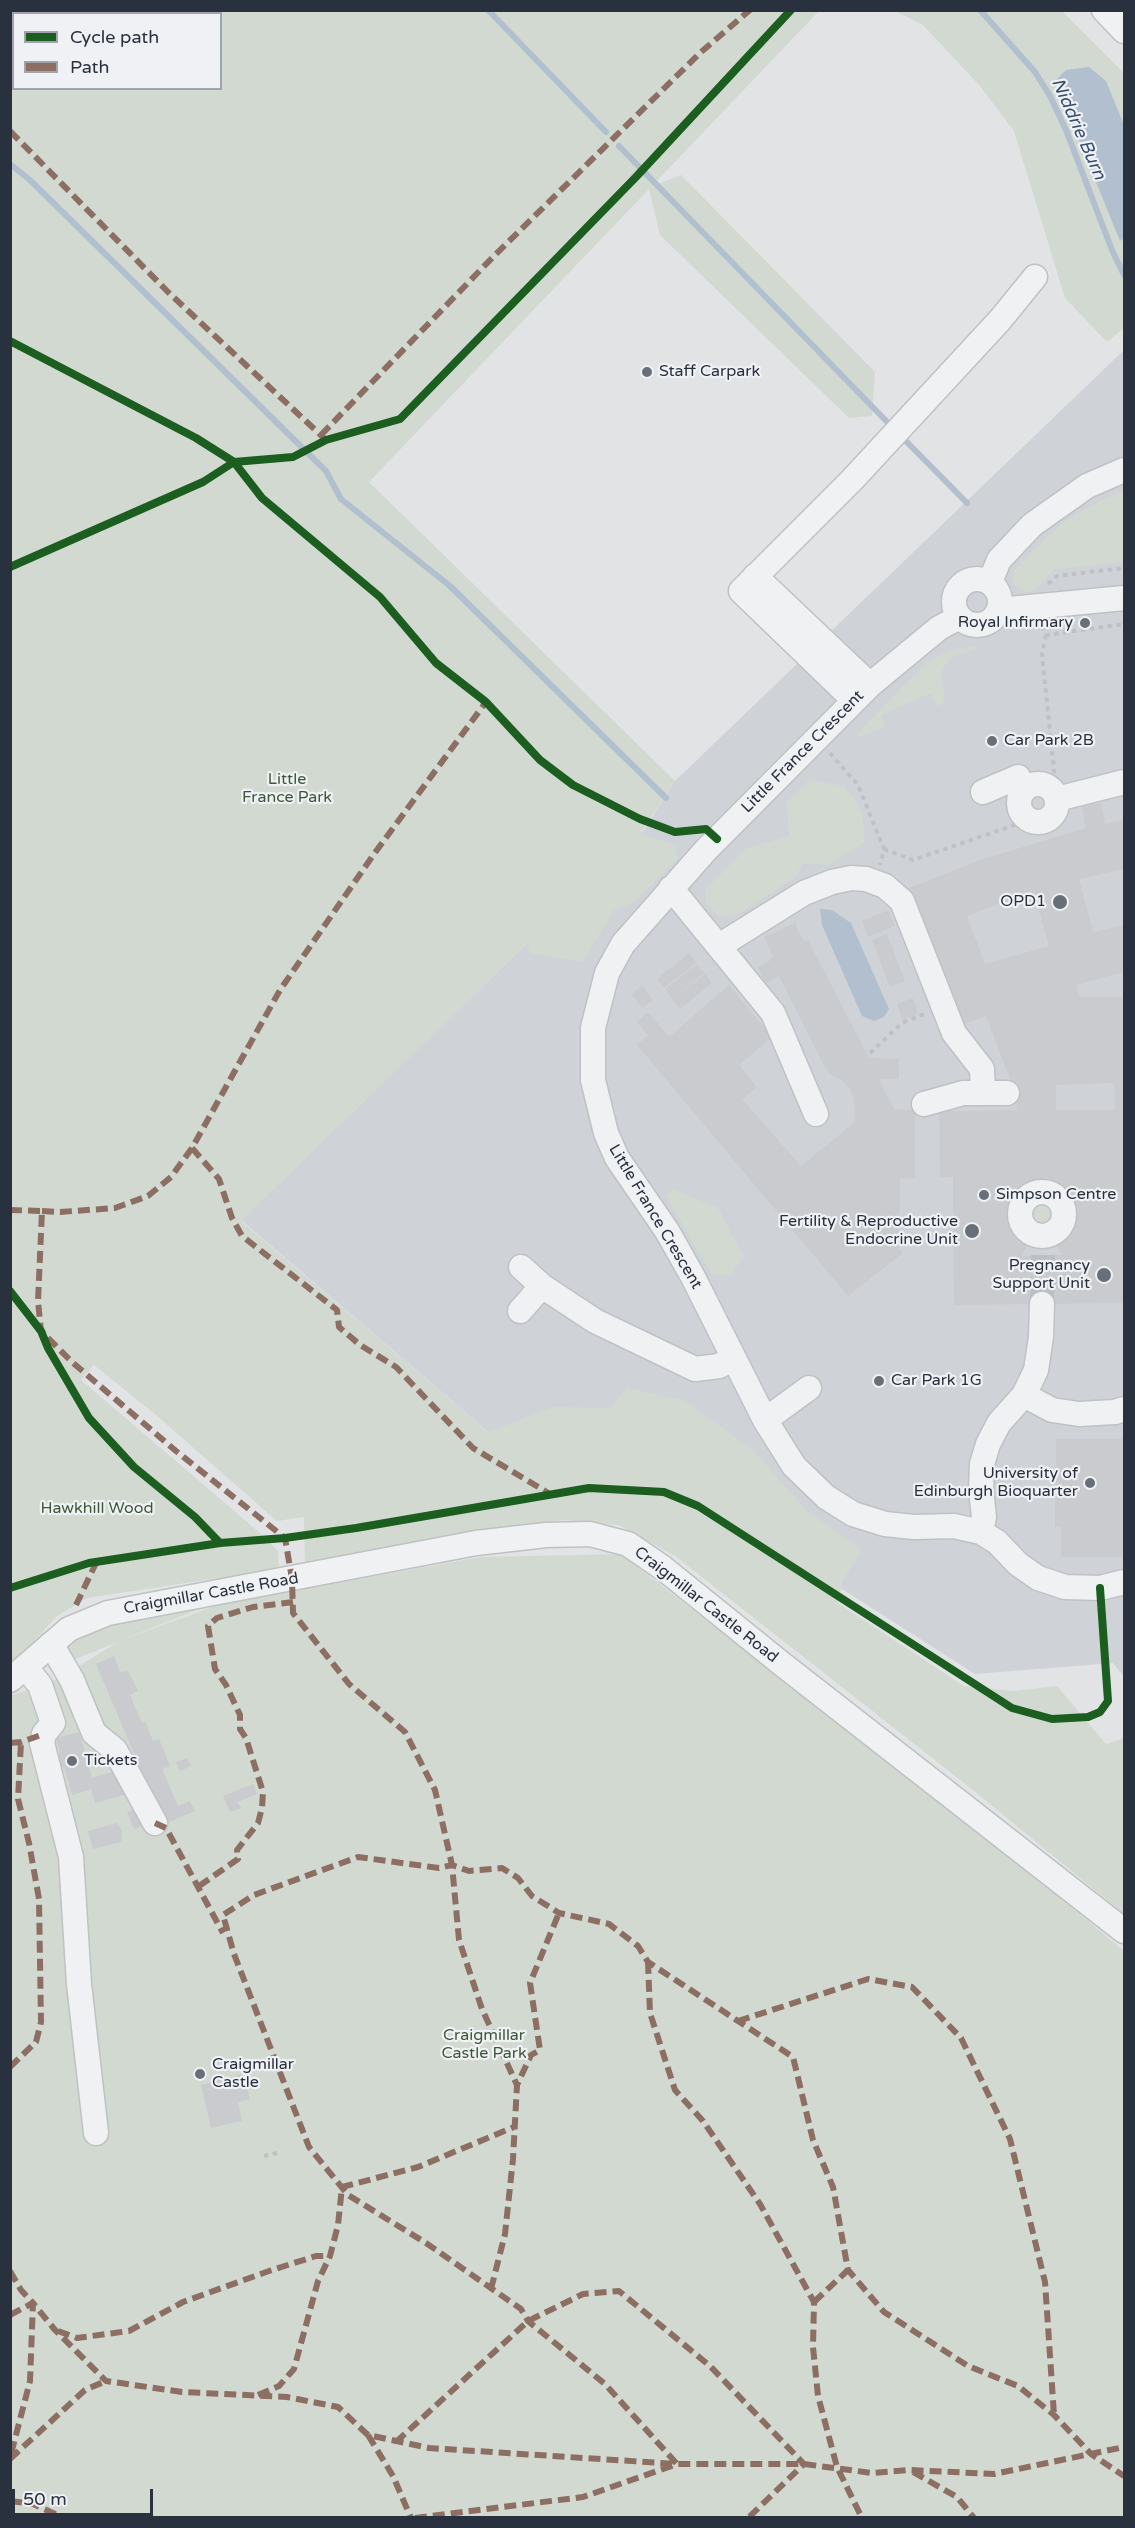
<!DOCTYPE html>
<html>
<head>
<meta charset="utf-8">
<style>
  body { margin:0 }
  #map { position:relative; width:1135px; height:2528px; overflow:hidden; background:#e1e3e5; font-family:"Varela Round",sans-serif }
  canvas { display:block }
  .frame { position:absolute; inset:0; border:12px solid #29303e; pointer-events:none }
  .legend { position:absolute; left:12px; top:12px; width:210px; height:78px; box-sizing:border-box; background:#eff1f5; border:2px solid #a0a4ac; margin:0; padding:8px 10px; list-style:none; font-size:18px; color:#29303e }
  .legend li { display:flex; align-items:center; gap:12px; height:30px }
  .legend b { width:30px; border:2px solid #a0a4ac }
  .scale { position:absolute; left:12px; top:2489px; width:141px; height:27px; box-sizing:border-box; border:3px solid #29303e; border-top:0; padding-left:8px; font-size:18px; line-height:21px; white-space:nowrap; color:#29303e; -webkit-text-stroke:4px #eff1f5; paint-order:stroke }
</style>
</head>
<body>
<div id="map">
<canvas width="1135" height="2528"></canvas>
<div class="frame"></div>
<ul class="legend">
<li><b style="height:8px;background:#1b5e20"></b>Cycle path</li>
<li><b style="height:8px;background:#8d6e63"></b>Path</li>
</ul>
<div class="scale">50 m</div>
</div>
<script>
const ctx = document.querySelector('canvas').getContext('2d');
ctx.lineJoin = 'round';
function fillPath(path, color) { ctx.fillStyle = color; ctx.fill(path, 'evenodd'); }
const shape = rows => new Path2D(rows.map(r => 'M' + r).join(''));
function trace(path, color, width, dash) { ctx.strokeStyle = color; ctx.lineWidth = width; ctx.lineCap = dash ? 'butt' : 'round'; ctx.setLineDash(dash || []); ctx.stroke(path); }
function write(font, color, halo, rows, align = 'center') {
  ctx.font = font + ' "Varela Round",sans-serif'; ctx.lineWidth = 4.5; ctx.setLineDash([]); ctx.textBaseline = 'middle'; ctx.strokeStyle = halo; ctx.fillStyle = color; for (const [text, x, y, turn = 0] of rows) {
    ctx.save(); ctx.translate(x, y); ctx.rotate((+turn || 0) * Math.PI / 180); ctx.textAlign = isNaN(turn) ? turn : align; if (halo) ctx.strokeText(text, 0, 0); ctx.fillText(text, 0, 0); ctx.restore();
  }
}
const built = shape([
  [1124,350,1124,1677,1113,1663,975,1674,703,1500,528,1466,241,1220,644,830,675,781]
]);
const green = shape([
  [10,11,819,11,651,187,681,175,875,372,872,416,849,418,660,235,649,189,369,482,675,781,640,834,675,845,678,859,634,902,614,910,582,962,530,953,527,943,241,1221,488,1432,554,1407,611,1408,627,1388,686,1401,754,1451,806,1510,862,1550,843,1580,838,1603,964,1686,1013,1691,1057,1686,1106,1744,1124,1738,1124,1914,973,1790,675,1556,619,1525,564,1520,305,1567,304,1517,277,1521,156,1415,94,1365,81,1380,260,1533,278,1551,279,1569,87,1598,57,1616,15,1662,11,1664],
  [14,14,220,14,220,88,14,88],
  [895,11,1062,11,1124,73,1124,328,1107,342,1065,298,1014,131,980,86,923,25],
  [1124,491,1124,562,1055,569,1034,591,1026,592,1015,586,1013,581,1014,570,1061,524,1099,501],
  [977,646,977,649,953,656,944,666,941,677,944,689,943,703,937,706,931,693,881,715,885,727,859,737,857,734,927,662,953,649],
  [809,780,844,786,862,811,865,842,828,865,803,863,795,878,736,915,719,916,706,904,705,890,747,848,790,836,786,803],
  [673,1189,718,1208,744,1257,730,1275,712,1275,666,1196],
  '1029 1214a13 13 0 1 1 26 0a13 13 0 1 1-26 0Z',
  [621,1554,1024,1868,1124,1951,1124,2517,11,2517,10,1696,58,1679,118,1642,73,1660,67,1644,104,1620,217,1602,119,1641,220,1604,481,1557]
]);
const water = shape([
  [1089,67,1106,81,1124,125,1124,238,1120,241,1055,81,1066,70],
  [820,909,832,910,851,923,889,1009,884,1017,874,1021,862,1016,822,925]
]);
const stream = shape([
  [488,10,606,132],
  [980,10,1035,72,1050,96,1066,130,1112,250,1124,275],
  [619,146,893,428],
  [10,164,31,181,326,471,341,499,450,586,666,798],
  [900,435,967,503]
]);
const building = shape([
  [1101,803,1105,824,1124,820,1124,869,1079,879,1093,932,1124,925,1124,972,1076,985,1080,997,1124,997,1124,1303,954,1305,953,1177,940,1177,939,1111,1017,1110,1016,1085,1012,1084,986,1016,961,1025,906,889,980,860,1086,828,1082,806],
  [1034,893,1049,946,985,964,967,916,998,904],
  [1114,1083,1115,1110,1056,1110,1056,1085],
  [1037,1180,1047,1181,1062,1187,1072,1200,1075,1208,1076,1216,1071,1232,1057,1245,1062,1255,1022,1256,1027,1245,1019,1239,1010,1225,1008,1208,1011,1200,1022,1187],
  [888,910,895,926,868,937,862,921],
  [795,923,804,942,808,940,869,1058,899,1059,899,1079,879,1079,894,1109,915,1110,915,1178,900,1179,899,1249,903,1253,848,1296,637,1045,648,1035,637,1022,648,1012,669,1037,729,985,772,1037,739,1065,757,1087,742,1099,801,1166,855,1122,854,1100,851,1090,844,1082,827,1071,779,976,765,983,758,967,771,960,770,958,773,956,764,937],
  [887,934,905,981,890,987,872,940],
  [689,953,696,963,664,988,657,979],
  [697,964,704,973,672,999,665,989],
  [705,974,712,983,680,1009,672,999],
  [642,986,653,1000,642,1008,632,994],
  [913,998,918,1014,902,1020,897,1004],
  [1056,1439,1124,1439,1124,1557,1061,1557,1061,1527,1055,1527],
  [114,1656,120,1672,128,1671,138,1691,130,1695,142,1723,145,1721,153,1741,159,1739,170,1766,162,1769,178,1806,190,1801,195,1811,164,1824,96,1664],
  [79,1732,92,1778,119,1770,127,1794,95,1803,91,1789,72,1795,64,1767,60,1768,57,1755,60,1754,56,1738],
  [187,1758,191,1766,180,1771,176,1762],
  [253,1784,257,1794,238,1802,241,1808,230,1812,223,1796],
  [138,1808,145,1825,134,1829,127,1812],
  [117,1823,122,1831,121,1842,93,1849,88,1831],
  [243,2074,250,2099,238,2102,242,2121,211,2128,201,2085]
]);
const minorTunnel = shape([
  [1042,1304,1043,1255]
]);
const path = shape([
  [1048,584,1057,576,1124,568],
  [1042,626,1046,635,1124,624],
  [1046,635,1042,654,1055,780],
  [830,753,858,785,884,849,880,865],
  [884,849,913,860,1029,820],
  [870,1053,902,1023,924,1014],
  [264,2156,277,2153]
]);
const minor = shape([
  [1104,10,1124,31],
  [755,576,870,685],
  '954 602a23 23 0 1 1 46 0a23 23 0 1 1-46 0Z',
  [990,582,999,560,1032,525,1087,486,1124,470],
  [999,610,1124,598],
  [958,618,939,628,870,685,705,851,623,944,607,973,593,1028,593,1080,606,1133,617,1158,667,1231,693,1277,765,1420,794,1466,826,1497,853,1514,885,1524,914,1527,954,1526,981,1532,997,1542,1018,1564,1038,1578,1065,1587,1100,1588,1124,1582],
  [854,700,741,591,852,480,1000,320,1035,277],
  '1019 803a19 19 0 1 1 38 0a19 19 0 1 1-38 0Z',
  [983,792,1018,777],
  [1057,799,1124,782],
  [671,888,773,1013,816,1114],
  [719,946,804,893,832,882,851,878,866,879,885,886,902,901,954,1033,982,1069,983,1093],
  [924,1104,963,1093,1007,1093],
  '1020 1214a22 22 0 1 1 44 0a22 22 0 1 1-44 0Z',
  [521,1267,542,1286,595,1321,695,1369,719,1366,733,1358],
  [520,1311,542,1286],
  [1024,1395,1052,1410,1079,1414,1115,1412,1124,1409],
  [765,1420,809,1388],
  [981,1532,984,1517,981,1490,982,1464,988,1444,999,1423,1024,1395,1036,1370,1041,1337,1042,1304],
  [51,1644,72,1680,94,1733,115,1750,155,1823],
  [26,1668,40,1685,53,1723,44,1734,42,1743,71,1857,79,1984,96,2133],
  [10,1680,69,1629,108,1613,476,1543,546,1535,590,1534,628,1544,663,1568,782,1664,1124,1931]
]);
const quiet = shape([
  [10,20,14,16],
  [10,131,168,292,326,440],
  [321,435,492,258,701,52,750,10],
  [192,1148,219,1179,232,1218,242,1236,337,1310,339,1327,360,1345,396,1367,473,1448,550,1494],
  [10,1210,42,1211,38,1301,41,1331,72,1362,176,1451,285,1538,292,1579,293,1613,349,1684,405,1732,435,1790,452,1865,459,1940,482,2009,517,2085],
  [42,1211,60,1212,115,1208,148,1196,171,1177,192,1148,280,990,374,854,486,702],
  [76,1605,96,1563],
  [10,1743,21,1742,44,1734],
  [155,1823,166,1828,223,1933],
  [199,1886,238,1859,237,1850,258,1823,262,1808,263,1792,246,1738,240,1729,240,1715,226,1685,215,1669,208,1626,217,1618,253,1607,293,1602],
  [648,1962,650,2013,675,2090,703,2121,760,2204,814,2302,813,2347,818,2396,837,2467,862,2518],
  [738,2021,868,1979,912,1987,961,2038,1010,2139,1045,2282,1054,2415],
  [10,2067,36,2042,41,2022,39,1899,29,1843,18,1799,21,1742],
  [10,2271,21,2290,33,2303,30,2381,10,2458],
  [491,2289,505,2234,513,2159,517,2085,531,2055,540,2050,530,1983,559,1913],
  [814,2302,848,2270],
  [10,2315,33,2303,55,2330,106,2381,182,2392,287,2397,338,2407,368,2435,429,2448,677,2464,804,2464,872,2473,910,2470,994,2474,1124,2447],
  [58,2331,77,2338,129,2331,183,2302,269,2271,316,2256,330,2256],
  [258,2395,279,2386,294,2369,318,2281,330,2256,338,2225,342,2187,418,2167,514,2127],
  [368,2435,393,2476,411,2518],
  [396,2442,528,2321,583,2294,619,2291,710,2366,804,2464,748,2518],
  [10,2459,85,2390,106,2381],
  [913,2472,957,2497,974,2518],
  [10,2501,33,2504,64,2518],
  [415,2518,583,2497,677,2464,605,2384,528,2321,521,2309,426,2243,348,2195,309,2147,234,1954,223,1915,254,1895,358,1857,439,1868,452,1865,469,1871,502,1868,518,1878,532,1896,559,1913,609,1924,638,1946,648,1962,793,2057,813,2140,833,2187,848,2270,884,2312,968,2366,1018,2386,1054,2415,1091,2454,1124,2476]
]);
const cycleway = shape([
  [10,341,196,438,234,462,262,498,380,597,436,663,486,702,540,760,573,785,640,819,675,832,706,829,717,839],
  [10,567,203,482,234,462,293,457,326,440,400,419,635,178,791,10],
  [10,1291,41,1331,48,1348,89,1418,134,1467,195,1517,220,1543],
  [10,1588,89,1563,220,1543,285,1538,356,1528,589,1488,664,1492,698,1506,1012,1708,1052,1719,1088,1717,1100,1712,1108,1701,1100,1588]
]);
const markers = [
  [647,372,6,"#696f78"],
  [1085,623,6,"#696f78"],
  [992,741,6,"#696f78"],
  [1060,902,8,"#696f78"],
  [984,1195,6,"#696f78"],
  [972,1231,8,"#696f78"],
  [1104,1275,8,"#696f78"],
  [879,1381,6,"#696f78"],
  [1090,1483,6,"#696f78"],
  [72,1761,6,"#696f78"],
  [200,2074,6,"#696f78"]
];
const poiNames = [
  ["Staff Carpark",659,372],
  ["Royal Infirmary",1073,623,"right"],
  ["Car Park 2B",1004,741],
  ["OPD1",1046,902,"right"],
  ["Simpson Centre",996,1195],
  ["Fertility & Reproductive",958,1222,"right"],
  ["Endocrine Unit",958,1240,"right"],
  ["Pregnancy",1090,1266,"right"],
  ["Support Unit",1090,1284,"right"],
  ["Car Park 1G",891,1381],
  ["University of",1078,1474,"right"],
  ["Edinburgh Bioquarter",1078,1492,"right"],
  ["Tickets",84,1761],
  ["Craigmillar",212,2065],
  ["Castle",212,2083]
];
const streetNames = [
  ["Little France Crescent",803,752,-45],
  ["Little France Crescent",655,1217,59],
  ["Craigmillar Castle Road",211,1594,-10],
  ["Craigmillar Castle Road",706,1605,38]
];
const parkNames = [
  ["Little",287,780],
  ["France Park",287,798],
  ["Hawkhill Wood",97,1509],
  ["Craigmillar",484,2036],
  ["Castle Park",484,2054]
];
const waterNames = [
  ["Niddrie Burn",1078,129,66]
];
fillPath(built, '#cfd3d8');
fillPath(green, '#d2d9d1');
fillPath(water, '#b1bfcf');
trace(stream, '#b1bfcf', 6);
fillPath(building, '#c9cbce');
trace(minorTunnel, '#bcbfc4', 24, [24, 12]);
trace(minor, '#bfc1c3', 27);
trace(path, '#c0c1c6', 4, [4.5, 4.5]);
trace(minor, '#f0f1f3', 24);
trace(quiet, '#8d6e63', 6, [12, 6]);
trace(cycleway, '#1b5e20', 8);
for (const [x, y, r, color] of markers) { const dot = new Path2D(); dot.arc(x, y, r, 0, 2 * Math.PI); ctx.fillStyle = color; ctx.fill(dot); trace(dot, '#eff1f5', 2); }
write('16px', '#29303e', '#eff1f5', poiNames, 'left');
write('16px', '#29303e', '#eff1f5', streetNames);
write('16px', '#3d5837', '#eff1f5', parkNames);
write('italic 18px', '#364f6f', '#eff1f5', waterNames);
</script>
</body>
</html>
